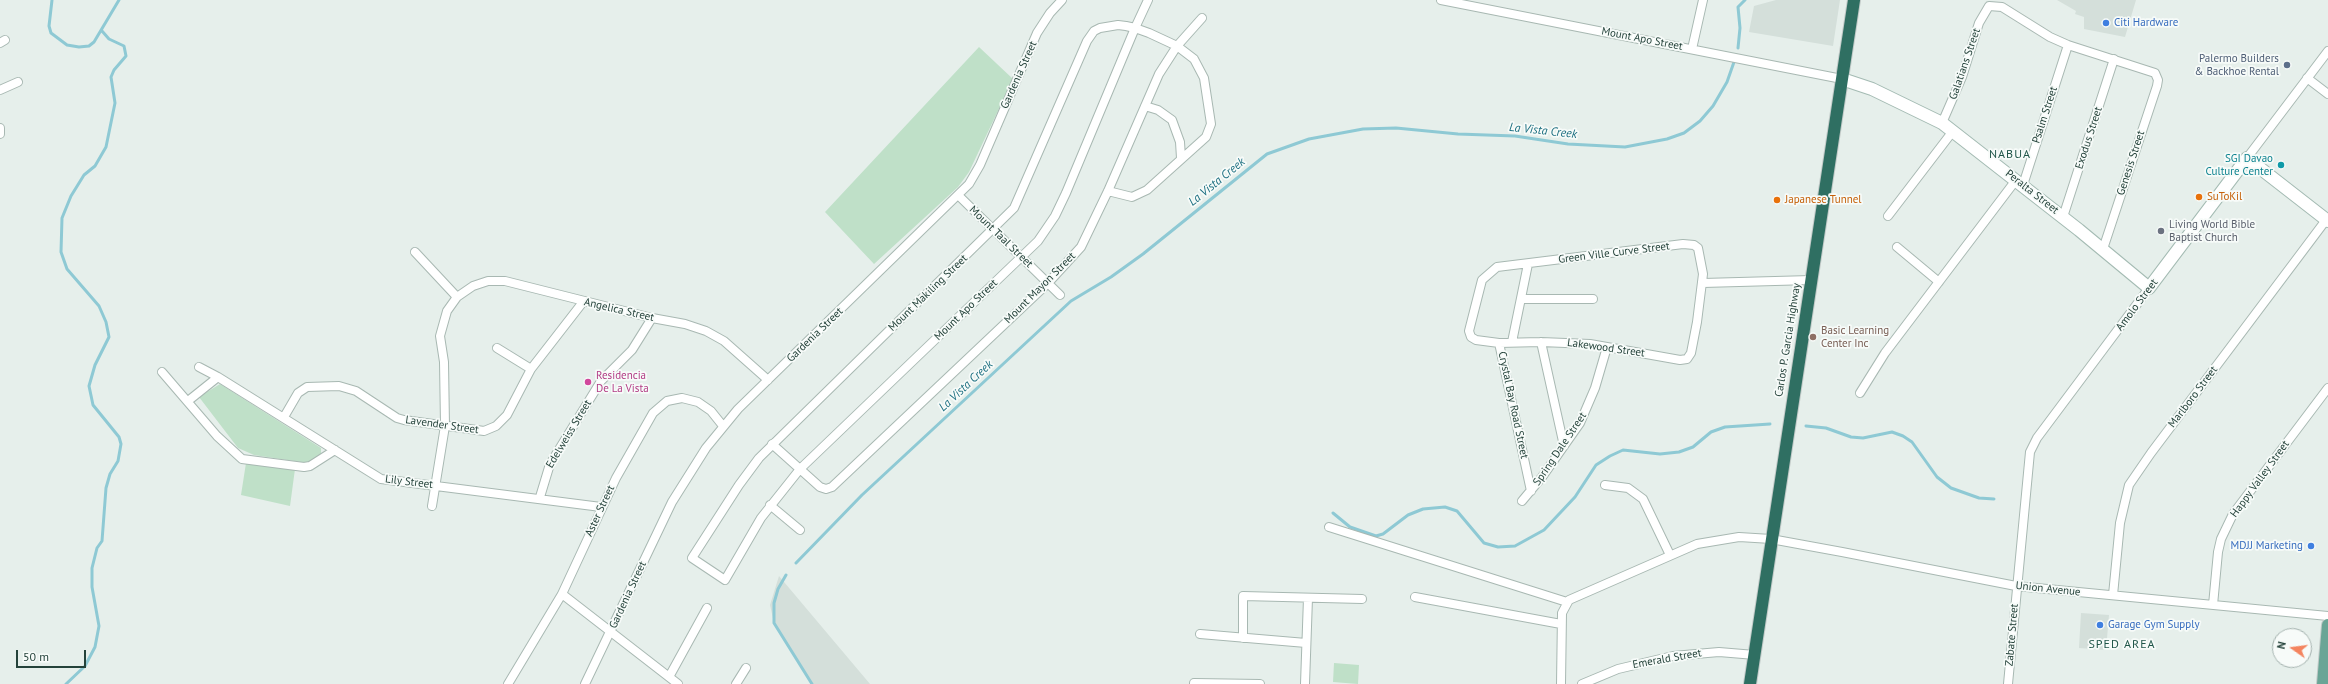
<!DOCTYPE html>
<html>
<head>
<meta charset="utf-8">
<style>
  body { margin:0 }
  #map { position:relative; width:2328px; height:684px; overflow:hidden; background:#e6efeb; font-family:"PT Sans",sans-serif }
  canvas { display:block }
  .north { position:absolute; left:2272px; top:628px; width:40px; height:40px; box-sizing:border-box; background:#f7fbf9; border:1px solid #a3b1ad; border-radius:50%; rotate:284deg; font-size:11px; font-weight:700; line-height:16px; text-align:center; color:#24423a }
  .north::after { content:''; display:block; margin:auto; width:14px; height:18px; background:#f4845f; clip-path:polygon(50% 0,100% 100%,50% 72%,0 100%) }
  .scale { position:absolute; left:16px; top:650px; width:70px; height:18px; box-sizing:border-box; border:2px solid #24423a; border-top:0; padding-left:5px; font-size:12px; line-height:14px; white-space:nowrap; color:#24423a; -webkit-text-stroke:3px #f7fbf9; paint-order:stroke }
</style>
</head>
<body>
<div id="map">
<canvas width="2328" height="684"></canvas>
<div class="north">N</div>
<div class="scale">50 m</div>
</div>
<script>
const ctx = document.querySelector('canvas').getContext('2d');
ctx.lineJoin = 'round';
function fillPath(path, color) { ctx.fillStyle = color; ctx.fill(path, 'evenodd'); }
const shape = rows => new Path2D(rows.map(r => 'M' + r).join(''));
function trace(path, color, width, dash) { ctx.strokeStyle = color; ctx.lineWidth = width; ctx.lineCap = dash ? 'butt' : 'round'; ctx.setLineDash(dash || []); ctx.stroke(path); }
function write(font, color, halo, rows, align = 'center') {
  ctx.font = font + ' "PT Sans",sans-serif'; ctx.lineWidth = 3.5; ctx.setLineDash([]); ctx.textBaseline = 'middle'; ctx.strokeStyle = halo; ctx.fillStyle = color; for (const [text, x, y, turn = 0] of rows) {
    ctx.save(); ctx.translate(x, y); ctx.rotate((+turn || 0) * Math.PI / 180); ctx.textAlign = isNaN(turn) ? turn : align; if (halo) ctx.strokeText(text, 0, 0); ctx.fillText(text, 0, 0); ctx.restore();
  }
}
const built = shape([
  [1776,0,1840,0,1833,46,1749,32,1754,6],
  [2057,0,2136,0,2125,37,2084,29,2084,17,2075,14,2076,11],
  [779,576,870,684,812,684,810,682,774,623,770,605],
  [2081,613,2109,615,2106,650,2079,648]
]);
const green = shape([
  [979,47,1013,79,969,172,958,187,874,264,825,212],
  [220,384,321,448,321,454,307,463,254,455,238,448,199,397],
  [246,463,295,469,290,506,241,495],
  [1334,663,1359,665,1358,684,1333,682]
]);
const stream = shape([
  [52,0,49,26,51,33,67,45,79,47,89,46,94,42,119,0],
  [1738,48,1740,28,1738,7,1745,0],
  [1806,426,1826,428,1851,437,1863,438,1892,432,1903,436,1912,442,1937,477,1951,488,1979,498,1994,499],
  [1333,513,1350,527,1376,536,1383,534,1408,515,1423,509,1445,507,1457,511,1484,543,1498,547,1515,546,1544,530,1575,497,1596,465,1610,456,1623,450,1660,454,1679,452,1693,447,1711,432,1725,427,1770,424],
  [796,563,862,495,1071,301,1111,277,1143,254,1267,154,1309,139,1363,129,1396,128,1458,134,1515,136,1568,144,1625,147,1667,139,1684,133,1700,121,1713,106,1727,82,1734,62],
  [786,575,778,589,774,603,774,623,812,684],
  [66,684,85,666,95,647,99,626,92,587,92,568,97,548,102,541,106,488,110,474,118,461,121,444,119,437,93,405,89,386,95,365,109,337,106,322,99,306,67,269,61,252,62,218,71,196,84,175,95,166,106,147,115,103,111,77,114,70,126,56,124,46,109,39,102,31]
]);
const street = shape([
  [1441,0,1842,79],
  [0,43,5,40],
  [1692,49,1703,0],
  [2307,78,2328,94],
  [0,90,18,82],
  [1145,106,1158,110,1172,120,1180,142,1181,158],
  [1942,123,1962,77,1979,23,1989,6,2002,7,2050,37,2068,45,2155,73,2158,80,2157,86,2103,249],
  [0,128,0,134],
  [2247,158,2328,51],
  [2023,185,2068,45],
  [1108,191,1132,197,1147,190,1206,137,1211,124,1204,78,1194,59,1177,46,1149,33,1135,28,1126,26,1118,25,1100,28,1094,31,1087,41,1014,208,759,458,739,485,692,558,725,580,761,518,800,469,1038,241,1055,216,1066,193,1135,28,1148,0],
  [959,196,1060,295],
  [1888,216,1953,131],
  [2063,217,2114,59],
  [1683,244,1694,245,1698,248,1703,274,1697,322,1691,353,1687,359,1680,360,1590,344,1541,342,1499,343,1476,340,1471,337,1469,331,1482,280,1497,267,1683,244],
  [1897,247,1939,282],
  [415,252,457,297],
  [1703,283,1811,280],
  [1521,299,1593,299],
  [1512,342,1528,264],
  [1541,342,1564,446],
  [1499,343,1531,491],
  [497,348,531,369],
  [199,367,218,377,381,479,601,507],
  [162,372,217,436,242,459,304,467,310,466,335,450],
  [1860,393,1885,353,2016,180],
  [188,401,218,377],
  [284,417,298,393,307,387,339,386,356,391,397,418,404,420,484,431,496,426,507,415,531,369,583,302],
  [772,444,820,487,826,489,832,487,1048,283,1081,247,1108,191,1159,74,1177,46,1202,18],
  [1605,485,1628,488,1643,499,1670,555],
  [540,497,550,464,601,381,632,350,652,318],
  [1522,501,1542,477,1580,423,1595,388,1607,347],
  [770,505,800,530],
  [432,506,445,426,444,362,440,336,447,311,457,297,473,286,488,281,505,281,652,318,685,324,706,331,724,341,768,380],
  [1329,527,1567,602],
  [562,594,678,684],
  [2113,595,2120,523,2129,485,2151,453,2326,220],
  [1415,597,1561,624],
  [2213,605,2218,552,2221,539,2233,514,2328,388],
  [1200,634,1306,643],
  [1243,638,1243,596,1362,599],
  [669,677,707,608],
  [1194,683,1260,684],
  [508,684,562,594,616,478,653,413,667,401,682,398,698,402,711,411,723,426],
  [585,684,672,502,706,448,738,409,969,184,980,165,1037,33,1050,13,1062,0],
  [736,684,746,668],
  [1305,684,1308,598],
  [1561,684,1562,613,1569,600,1697,544,1739,537,1771,539,1842,552,2016,586,2328,616],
  [1582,684,1618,669,1673,656,1719,652,1755,655],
  [2008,684,2030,452,2037,438,2149,288]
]);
const secondary = shape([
  [1842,79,1872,89,1942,123,2079,230,2149,288,2247,158,2328,221]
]);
const primary = shape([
  [2323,684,2328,625]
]);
const highway = shape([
  [1750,684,1854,0]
]);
const markers = [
  [2106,23,4,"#3f7fe0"],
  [2287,65,4,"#5c6f8a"],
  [2281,165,4,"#0f9aa8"],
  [2199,197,4,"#e8710a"],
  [1777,200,4,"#e8710a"],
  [2161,231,4,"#6b7280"],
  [1813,337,4,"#8d6e63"],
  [588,382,4,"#d1479c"],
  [2311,546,4,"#3f7fe0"],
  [2100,625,4,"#3f7fe0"]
];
const shopNames = [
  ["Citi Hardware",2114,23],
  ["MDJJ Marketing",2303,546,"right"],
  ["Garage Gym Supply",2108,625]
];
const streetNames = [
  ["Mount Apo Street",1642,39,11],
  ["Galatians Street",1965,64,-71],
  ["Gardenia Street",1019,75,-66],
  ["Psalm Street",2045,115,-72],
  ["Exodus Street",2089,138,-72],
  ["Genesis Street",2131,163,-72],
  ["Peralta Street",2032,192,38],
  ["Mount Taal Street",1001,237,44],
  ["Green Ville Curve Street",1614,253,-7],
  ["Mount Mayon Street",1040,288,-45],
  ["Mount Makiling Street",928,293,-44],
  ["Amolo Street",2137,305,-53],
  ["Angelica Street",619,310,13],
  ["Mount Apo Street",966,310,-44],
  ["Gardenia Street",815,335,-44],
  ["Carlos P. Garcia Highway",1788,340,-81],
  ["Lakewood Street",1606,348,8],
  ["Marlboro Street",2193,397,-53],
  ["Crystal Bay Road Street",1513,405,78],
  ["Lavender Street",442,425,8],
  ["Edelweiss Street",569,434,-59],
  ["Spring Dale Street",1560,449,-56],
  ["Happy Valley Street",2260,479,-54],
  ["Lily Street",409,482,7],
  ["Aster Street",600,511,-65],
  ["Union Avenue",2048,589,6],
  ["Gardenia Street",628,595,-65],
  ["Zabate Street",2012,635,-85],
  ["Emerald Street",1667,659,-10]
];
const serviceNames = [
  ["Palermo Builders",2279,59],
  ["& Backhoe Rental",2279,72]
];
const cultureNames = [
  ["SGI Davao",2273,159],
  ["Culture Center",2273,172]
];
const foodNames = [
  ["SuToKil",2207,197],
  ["Japanese Tunnel",1785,200]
];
const worshipNames = [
  ["Living World Bible",2169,225],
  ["Baptist Church",2169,238]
];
const educationNames = [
  ["Basic Learning",1821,331],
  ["Center Inc",1821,344]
];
const hotelNames = [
  ["Residencia",596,376],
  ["De La Vista",596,389]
];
const waterNames = [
  ["La Vista Creek",1543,131,6],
  ["La Vista Creek",1217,182,-39],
  ["La Vista Creek",966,386,-43]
];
const neighbourhoodNames = [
  ["NABUA",2010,155],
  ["SPED AREA",2122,645]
];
fillPath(built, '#d4dfda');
fillPath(green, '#bfe0c8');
trace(stream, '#8ec9d4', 3);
trace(street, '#a8b8b2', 10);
trace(secondary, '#a4bbb3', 14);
trace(primary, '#c2cac8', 14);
trace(highway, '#c2cac8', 14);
trace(street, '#fff', 8);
trace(secondary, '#fff', 12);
trace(primary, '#6aa596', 12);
trace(highway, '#2f6f62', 12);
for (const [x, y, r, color] of markers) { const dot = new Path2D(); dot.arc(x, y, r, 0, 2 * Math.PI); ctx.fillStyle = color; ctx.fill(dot); trace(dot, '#f7fbf9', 1.5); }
write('11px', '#366cbe', '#f7fbf9', shopNames, 'left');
write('11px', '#24423a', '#f7fbf9', streetNames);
write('11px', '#4e5e75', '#f7fbf9', serviceNames, 'right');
write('11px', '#0d838f', '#f7fbf9', cultureNames, 'right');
write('11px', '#c56008', '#f7fbf9', foodNames, 'left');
write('11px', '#5b616d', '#f7fbf9', worshipNames, 'left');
write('11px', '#785e54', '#f7fbf9', educationNames, 'left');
write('11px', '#b23c85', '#f7fbf9', hotelNames, 'left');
write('italic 12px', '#1c6f80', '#f7fbf9', waterNames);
ctx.letterSpacing = '1px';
write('12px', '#1f5548', '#f7fbf9', neighbourhoodNames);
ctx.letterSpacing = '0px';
</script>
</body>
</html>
